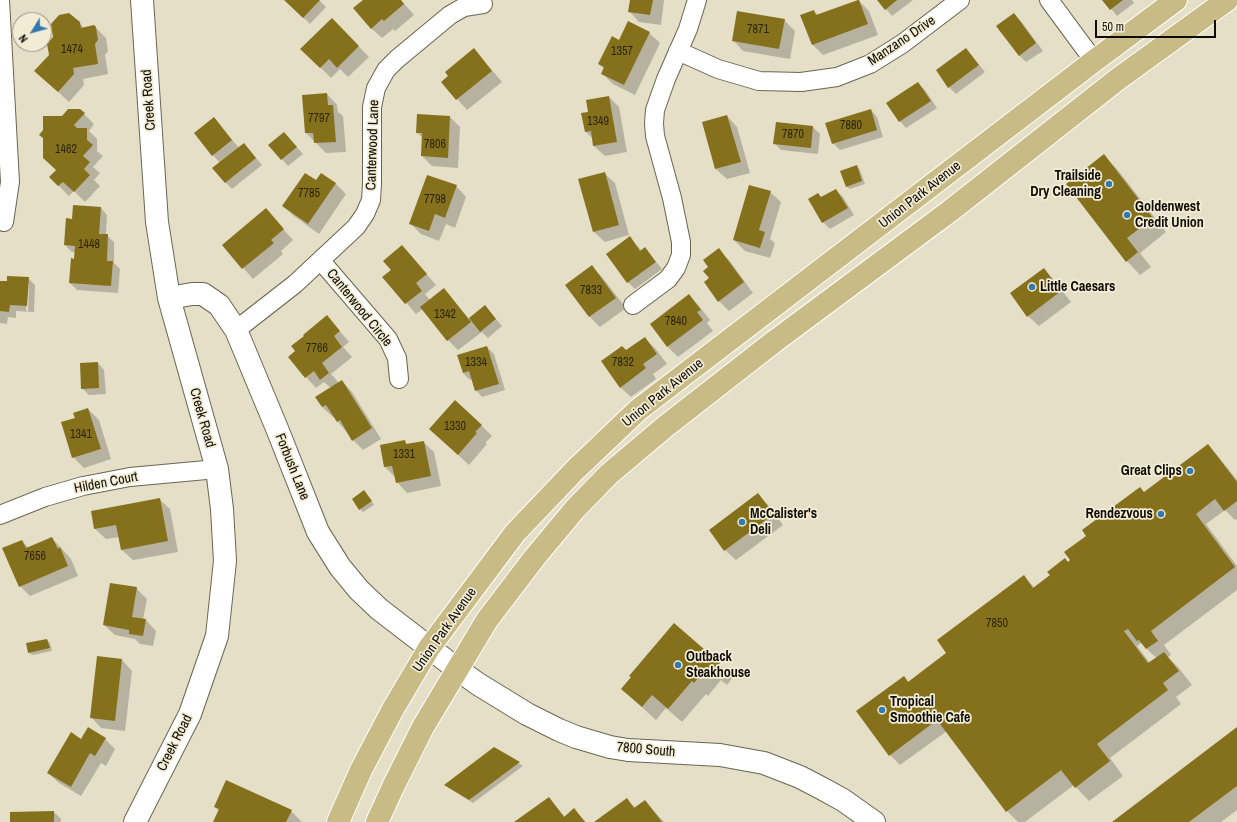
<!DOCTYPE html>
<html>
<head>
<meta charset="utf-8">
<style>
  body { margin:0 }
  #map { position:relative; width:1237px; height:822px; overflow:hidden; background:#e5dfc8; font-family:"Archivo Narrow",sans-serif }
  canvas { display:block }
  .north { position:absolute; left:12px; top:12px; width:40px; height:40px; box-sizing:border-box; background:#f3ecd5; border:1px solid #979282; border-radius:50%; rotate:233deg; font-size:11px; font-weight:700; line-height:16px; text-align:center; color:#0e0c05 }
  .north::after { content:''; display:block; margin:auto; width:14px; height:18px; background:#3378ae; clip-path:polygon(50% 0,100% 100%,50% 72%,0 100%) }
  .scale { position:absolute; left:1095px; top:20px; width:121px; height:18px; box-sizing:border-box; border:2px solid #0e0c05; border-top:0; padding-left:5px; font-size:12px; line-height:14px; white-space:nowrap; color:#0e0c05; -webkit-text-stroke:3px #f3ecd5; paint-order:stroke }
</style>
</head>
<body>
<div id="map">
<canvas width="1237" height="822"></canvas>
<div class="north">N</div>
<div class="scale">50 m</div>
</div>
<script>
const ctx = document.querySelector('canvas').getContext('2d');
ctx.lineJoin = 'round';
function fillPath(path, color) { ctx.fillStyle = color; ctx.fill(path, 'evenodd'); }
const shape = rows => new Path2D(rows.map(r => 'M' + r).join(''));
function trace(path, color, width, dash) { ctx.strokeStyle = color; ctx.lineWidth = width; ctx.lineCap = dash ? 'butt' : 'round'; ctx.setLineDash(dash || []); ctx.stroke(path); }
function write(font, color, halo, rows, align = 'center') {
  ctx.font = font + ' "Archivo Narrow",sans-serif'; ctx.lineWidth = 3.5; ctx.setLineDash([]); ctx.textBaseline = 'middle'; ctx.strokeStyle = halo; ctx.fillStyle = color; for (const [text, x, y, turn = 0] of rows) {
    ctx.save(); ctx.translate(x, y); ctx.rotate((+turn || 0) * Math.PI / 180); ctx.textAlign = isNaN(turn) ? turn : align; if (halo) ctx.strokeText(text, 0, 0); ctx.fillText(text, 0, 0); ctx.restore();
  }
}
const shadow = shape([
  [285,0,319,0,326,7,310,24],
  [364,0,401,0,414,15,395,31,393,29,382,38,371,28],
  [631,0,664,0,661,25,639,22,629,11],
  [878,0,913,0,892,16],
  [1104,0,1132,0,1134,3,1117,16],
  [859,1,869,11,878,35,823,55,812,44,814,11,819,16],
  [1014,14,1021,21,1043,51,1026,62,1020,56,998,26],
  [332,19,369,57,348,77,340,69,331,78,302,49],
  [784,20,795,31,790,59,743,51,733,40],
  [79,23,84,28,94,26,106,38,108,51,105,55,108,74,83,79,84,85,69,102,36,71],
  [649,33,660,43,635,95,613,84,602,73,604,69,599,64,620,41],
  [474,49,502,82,467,110,442,82],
  [966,49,985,72,956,94,949,87],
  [918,83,925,90,937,108,906,128,900,121],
  [327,94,337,105,338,112,343,116,346,152,326,153,306,133],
  [609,97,619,107,627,152,605,156,594,146,593,139,586,132,589,113],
  [80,110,94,124,89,131,97,139,97,151,103,156,93,167,100,173,94,180,100,186,85,202,74,191,69,196,50,177,57,170,62,117],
  [871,110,877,117,883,137,840,150,833,143],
  [727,116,737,127,750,173,727,179,716,169,703,123],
  [450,117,460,127,458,168,432,166,422,156,423,138,417,133],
  [214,118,239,148,244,144,262,165,232,189,225,182,220,163,213,155],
  [813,127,820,134,818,154,781,150,774,143],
  [290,140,303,154,288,166,282,159],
  [1104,156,1117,169,1166,232,1140,253,1151,267,1140,275,1127,261],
  [857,166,860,170,865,184,850,189,846,186],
  [604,173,615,183,629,235,605,242,594,232,580,180],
  [322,174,336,184,346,194,319,234,294,216,283,206,316,182],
  [456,186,466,197,455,228,446,224,439,241,421,234,411,224],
  [836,190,843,197,854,215,830,229,823,222,818,194,822,198],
  [770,192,781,202,770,239,775,243,770,258,745,251,734,240],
  [101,208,107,215,106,235,114,242,114,263,120,269,118,293,77,290,70,283,76,252,72,252,65,245],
  [266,210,293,240,281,251,283,254,253,279,223,245],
  [630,238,642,251,645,249,662,269,635,289,628,282,608,254],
  [402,246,436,285,425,294,430,300,444,290,469,319,485,306,502,326,488,338,482,332,458,350,448,340,423,309,416,314,384,277,392,270],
  [718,250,729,260,753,293,729,311,719,301,710,278,710,268],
  [592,267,602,277,626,308,600,327,590,317,566,285],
  [1043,269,1054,280,1071,302,1039,326,1028,316,1011,294],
  [28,278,35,285,34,312,16,311,16,318,8,317,7,324,0,323,0,282,8,282],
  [27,283,29,283,28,311,26,311],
  [689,295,699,306,710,320,707,323,713,331,678,357,668,347,651,324],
  [327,316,349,342,343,347,352,357,331,374,339,383,342,381,352,392,381,439,363,450,353,440,334,417,333,417,322,407,316,397,331,388,324,382,316,388,306,377],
  [644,338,655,348,667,364,653,374,656,379,631,397,620,387,627,351],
  [487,347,494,354,505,390,482,397,476,390,472,379,470,380,463,373],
  [98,363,104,370,106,394,89,395,82,388],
  [88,409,99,420,111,459,84,468,73,457,76,419],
  [481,425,492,436,485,443,487,444,469,465,430,429],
  [404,441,408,445,423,442,434,452,441,486,407,493,397,482,396,478,385,467,381,445],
  [1208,445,1218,456,1237,480,1237,519,1235,520,1225,510,1206,524,1237,566,1237,590,1164,645,1171,655,1168,657,1178,667,1192,685,1176,697,1181,704,1110,758,1123,776,1089,801,1074,785,1025,822,1018,822,1007,811,947,731,900,765,890,755,904,677,909,682,948,653,1024,577,1035,588,1068,563,1144,493],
  [1141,643,1152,654,1157,658,1150,663,1137,646],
  [364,491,374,505,363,512,360,509],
  [757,494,768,505,783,525,736,560,725,550,710,530],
  [159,499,170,509,178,552,133,560,122,550,120,537,106,539,95,529,92,511],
  [52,538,71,559,78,576,30,596,20,586,22,541,29,548],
  [136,588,147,599,143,620,146,620,156,631,153,646,140,644,135,639,115,635,104,625],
  [47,640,50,643,52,651,32,655,29,652],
  [98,658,122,660,132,671,125,731,101,728,91,717],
  [719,664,733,677,727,685,721,680,708,696,706,694,682,722,666,708,656,720,622,689],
  [1237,729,1237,810,1221,822,1113,822],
  [105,739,115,749,106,766,101,763,81,796,59,783,48,773,82,740],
  [494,748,523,766,473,803,445,785],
  [549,798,565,817,574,810,586,822,516,822],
  [626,799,636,808,645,801,664,822,596,822],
  [215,807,291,811,302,822,214,822,219,811],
  [54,812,61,819,61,822,11,822]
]);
const building = shape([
  [284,0,320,0,303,18],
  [363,0,401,0,404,4,384,21,382,19,371,29,353,8],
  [630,0,653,0,650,15,628,12],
  [858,0,859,0,868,24,812,45,800,15,814,10,816,15],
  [877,0,897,0,885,10],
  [1102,0,1123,0,1110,10],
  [737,11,785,19,779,49,732,41],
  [69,13,80,22,81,28,94,25,96,27,98,40,95,44,98,64,73,68,74,74,58,92,34,71,49,55,47,44,53,37,51,24,59,15],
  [1014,13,1036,43,1019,56,996,26],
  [332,18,359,46,337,68,329,59,320,68,300,49],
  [628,21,650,32,624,85,601,74,604,67,598,64,612,36,619,40],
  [474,48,492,71,456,100,441,82,448,76,445,72],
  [966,48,979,65,948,88,936,70],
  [918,82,931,101,899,122,886,103],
  [327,93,328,105,333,105,336,142,314,143,313,133,305,133,302,95],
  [609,96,617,142,593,146,591,131,585,132,581,113,588,112,586,100],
  [68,109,80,109,85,113,74,125,77,128,87,128,87,140,93,145,83,156,90,162,84,169,90,175,74,192,63,182,58,186,49,177,56,170,43,158,43,138,39,135,43,130,43,116,62,116],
  [871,109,877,130,832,144,825,123],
  [417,114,450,116,448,158,421,156,422,133,416,133],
  [727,115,741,162,715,169,702,122],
  [214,117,232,140,212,156,194,133],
  [776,122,813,126,811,148,773,144],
  [284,132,297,147,281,160,268,145],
  [244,143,256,158,225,183,212,168],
  [1104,154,1153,218,1127,238,1138,252,1126,262,1066,184],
  [857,165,862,181,846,187,840,171],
  [605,172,619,225,593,232,578,179],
  [305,173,316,180,321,173,336,183,308,224,282,206],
  [427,175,457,185,445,218,435,214,429,231,409,224],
  [749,185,771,191,759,230,765,232,760,248,733,240],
  [836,189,848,208,822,223,808,199,818,193,821,197],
  [73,205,101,207,99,234,108,234,107,261,113,261,111,286,69,283,71,258,74,259,75,246,64,245,66,218,72,219],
  [266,208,284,229,271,240,274,243,242,269,222,245],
  [630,236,640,251,645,247,656,262,627,283,606,254],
  [402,245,427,274,416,283,422,291,405,304,382,277,391,270,383,261],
  [719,248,744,282,718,302,704,282,709,278,703,271,708,267,703,260],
  [592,265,616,298,589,317,565,285],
  [1044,268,1061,291,1027,317,1010,293],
  [7,276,29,277,27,306,10,305,9,312,0,311,0,281,7,281],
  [444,288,471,322,447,341,420,307],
  [689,294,701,310,697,312,703,320,667,347,650,324],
  [485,305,496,319,480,332,469,318],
  [327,315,340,331,334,336,342,347,322,363,329,373,320,380,314,371,305,378,288,357,295,351,291,346,304,336,303,335],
  [645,337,657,354,643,364,646,368,620,388,601,361,622,346,626,350],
  [487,346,499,384,475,391,469,371,463,373,457,355],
  [98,362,99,388,81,389,80,363],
  [342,380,372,428,352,441,340,420,337,422,326,405,322,407,315,397],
  [455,400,482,425,475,432,477,433,458,455,429,429],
  [88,408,101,449,72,458,61,422,75,418,73,413],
  [405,440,406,444,424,441,431,476,396,483,392,466,384,467,380,445],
  [1208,444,1237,482,1237,501,1224,511,1215,499,1196,514,1235,567,1151,631,1158,641,1146,649,1139,640,1137,641,1128,629,1124,631,1148,663,1164,652,1179,671,1163,683,1168,690,1097,744,1110,761,1075,788,1061,770,1006,812,937,720,889,756,856,711,904,676,908,682,946,653,937,640,1024,575,1033,588,1050,575,1047,572,1065,558,1068,562,1070,560,1064,552,1086,536,1082,530,1140,487,1144,492],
  [364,490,372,501,359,510,352,499],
  [758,493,774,514,724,551,709,530],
  [160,498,168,541,121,550,116,525,94,529,91,511],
  [52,537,58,549,60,547,68,566,19,587,2,548,22,540,26,548],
  [110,583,137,587,132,617,146,619,143,636,129,634,129,630,103,625],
  [674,623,720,663,713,672,707,667,694,683,692,681,668,709,652,695,642,707,621,689,631,677,629,676],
  [47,639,50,648,28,653,26,643],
  [97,656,122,659,115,721,90,718],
  [88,727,106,738,95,756,90,753,71,787,47,773,71,732,81,739],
  [1237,727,1237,786,1189,822,1112,822],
  [494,747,520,762,469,800,444,785],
  [226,780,292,810,286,822,213,822,219,809,214,807],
  [549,797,564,817,574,808,585,822,514,822],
  [627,798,634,808,645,800,662,822,594,822],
  [54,811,54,822,10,822,10,812]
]);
const street = shape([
  [0,0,10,182,4,222],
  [1049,0,1094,61],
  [678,51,718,69,759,81,801,82,837,77,870,64,902,44,960,0],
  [321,261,388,339,397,358,399,379],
  [633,305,668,279,676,268,681,255,681,242,672,198,655,136,654,123,655,110,666,79,688,29,697,0],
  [236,330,295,284,356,227,365,214,371,200,372,184,372,107,376,88,386,70,397,59,450,15,464,7,483,4],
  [0,515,45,497,83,486,130,477,217,469]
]);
const secondary = shape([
  [169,298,192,294,203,294,219,305,236,330,278,431,318,532,340,567,359,590,379,609,457,669,478,684,527,714,559,730,576,737,610,747,628,750,720,755,764,763,800,777,823,789,843,800,874,822],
  [135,822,190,714,217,636,225,561,222,509,217,469,169,298,157,222,142,0]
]);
const primary = shape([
  [338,822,361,770,393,709,429,648,515,533,575,470,638,410,1094,61,1176,0],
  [377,822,393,787,423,727,487,620,535,557,575,509,609,474,666,426,775,341,950,211,1118,79,1227,0]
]);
const markers = [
  [1109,184,4,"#3378ae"],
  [1127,215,4,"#3378ae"],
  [1032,287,4,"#3378ae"],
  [1190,471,4,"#3378ae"],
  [1161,514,4,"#3378ae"],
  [742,522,4,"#3378ae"],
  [678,665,4,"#3378ae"],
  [882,710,4,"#3378ae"]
];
const numberNames = [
  ["7871",758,30],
  ["1474",72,50],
  ["1357",622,52],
  ["7797",319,119],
  ["1349",598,122],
  ["7880",851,126],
  ["7870",793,135],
  ["7806",435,145],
  ["1462",66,150],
  ["7785",309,194],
  ["7798",435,200],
  ["1448",89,245],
  ["7833",591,291],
  ["1342",445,315],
  ["7840",676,322],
  ["7766",317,349],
  ["1334",476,363],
  ["7832",623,363],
  ["1330",455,427],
  ["1341",81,435],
  ["1331",404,455],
  ["7656",35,557],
  ["7850",997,624]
];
const streetNames = [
  ["Manzano Drive",902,41,-34],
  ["Creek Road",149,100,-94],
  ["Canterwood Lane",373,145,-88],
  ["Union Park Avenue",920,195,-38],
  ["Canterwood Circle",359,308,51],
  ["Union Park Avenue",663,393,-39],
  ["Creek Road",202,418,74],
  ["Forbush Lane",292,467,68],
  ["Hilden Court",106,483,-11],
  ["Union Park Avenue",445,630,-55],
  ["Creek Road",175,743,-63],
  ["7800 South",646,750,5]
];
const poiNames = [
  ["Trailside",1101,176,"right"],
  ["Dry Cleaning",1101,192,"right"],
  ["Goldenwest",1135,207],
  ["Credit Union",1135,223],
  ["Little Caesars",1040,287],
  ["Great Clips",1182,471,"right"],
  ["McCalister's",750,514],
  ["Deli",750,530],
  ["Rendezvous",1153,514,"right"],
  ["Outback",686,657],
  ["Steakhouse",686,673],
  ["Tropical",890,702],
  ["Smoothie Cafe",890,718]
];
fillPath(shadow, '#0003');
fillPath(building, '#85711c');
trace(street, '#6a6551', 20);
trace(secondary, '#6a6551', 24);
trace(primary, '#fff', 24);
trace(street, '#fff', 18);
trace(secondary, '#fff', 22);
trace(primary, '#c8bb85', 22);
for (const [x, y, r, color] of markers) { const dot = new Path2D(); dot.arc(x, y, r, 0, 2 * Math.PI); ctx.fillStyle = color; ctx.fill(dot); trace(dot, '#f3ecd5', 1.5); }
write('12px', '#2c250b', null, numberNames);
write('14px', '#0e0c05', '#f3ecd5', streetNames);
write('bold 14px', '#0e0c05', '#f3ecd5', poiNames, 'left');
</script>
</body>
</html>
